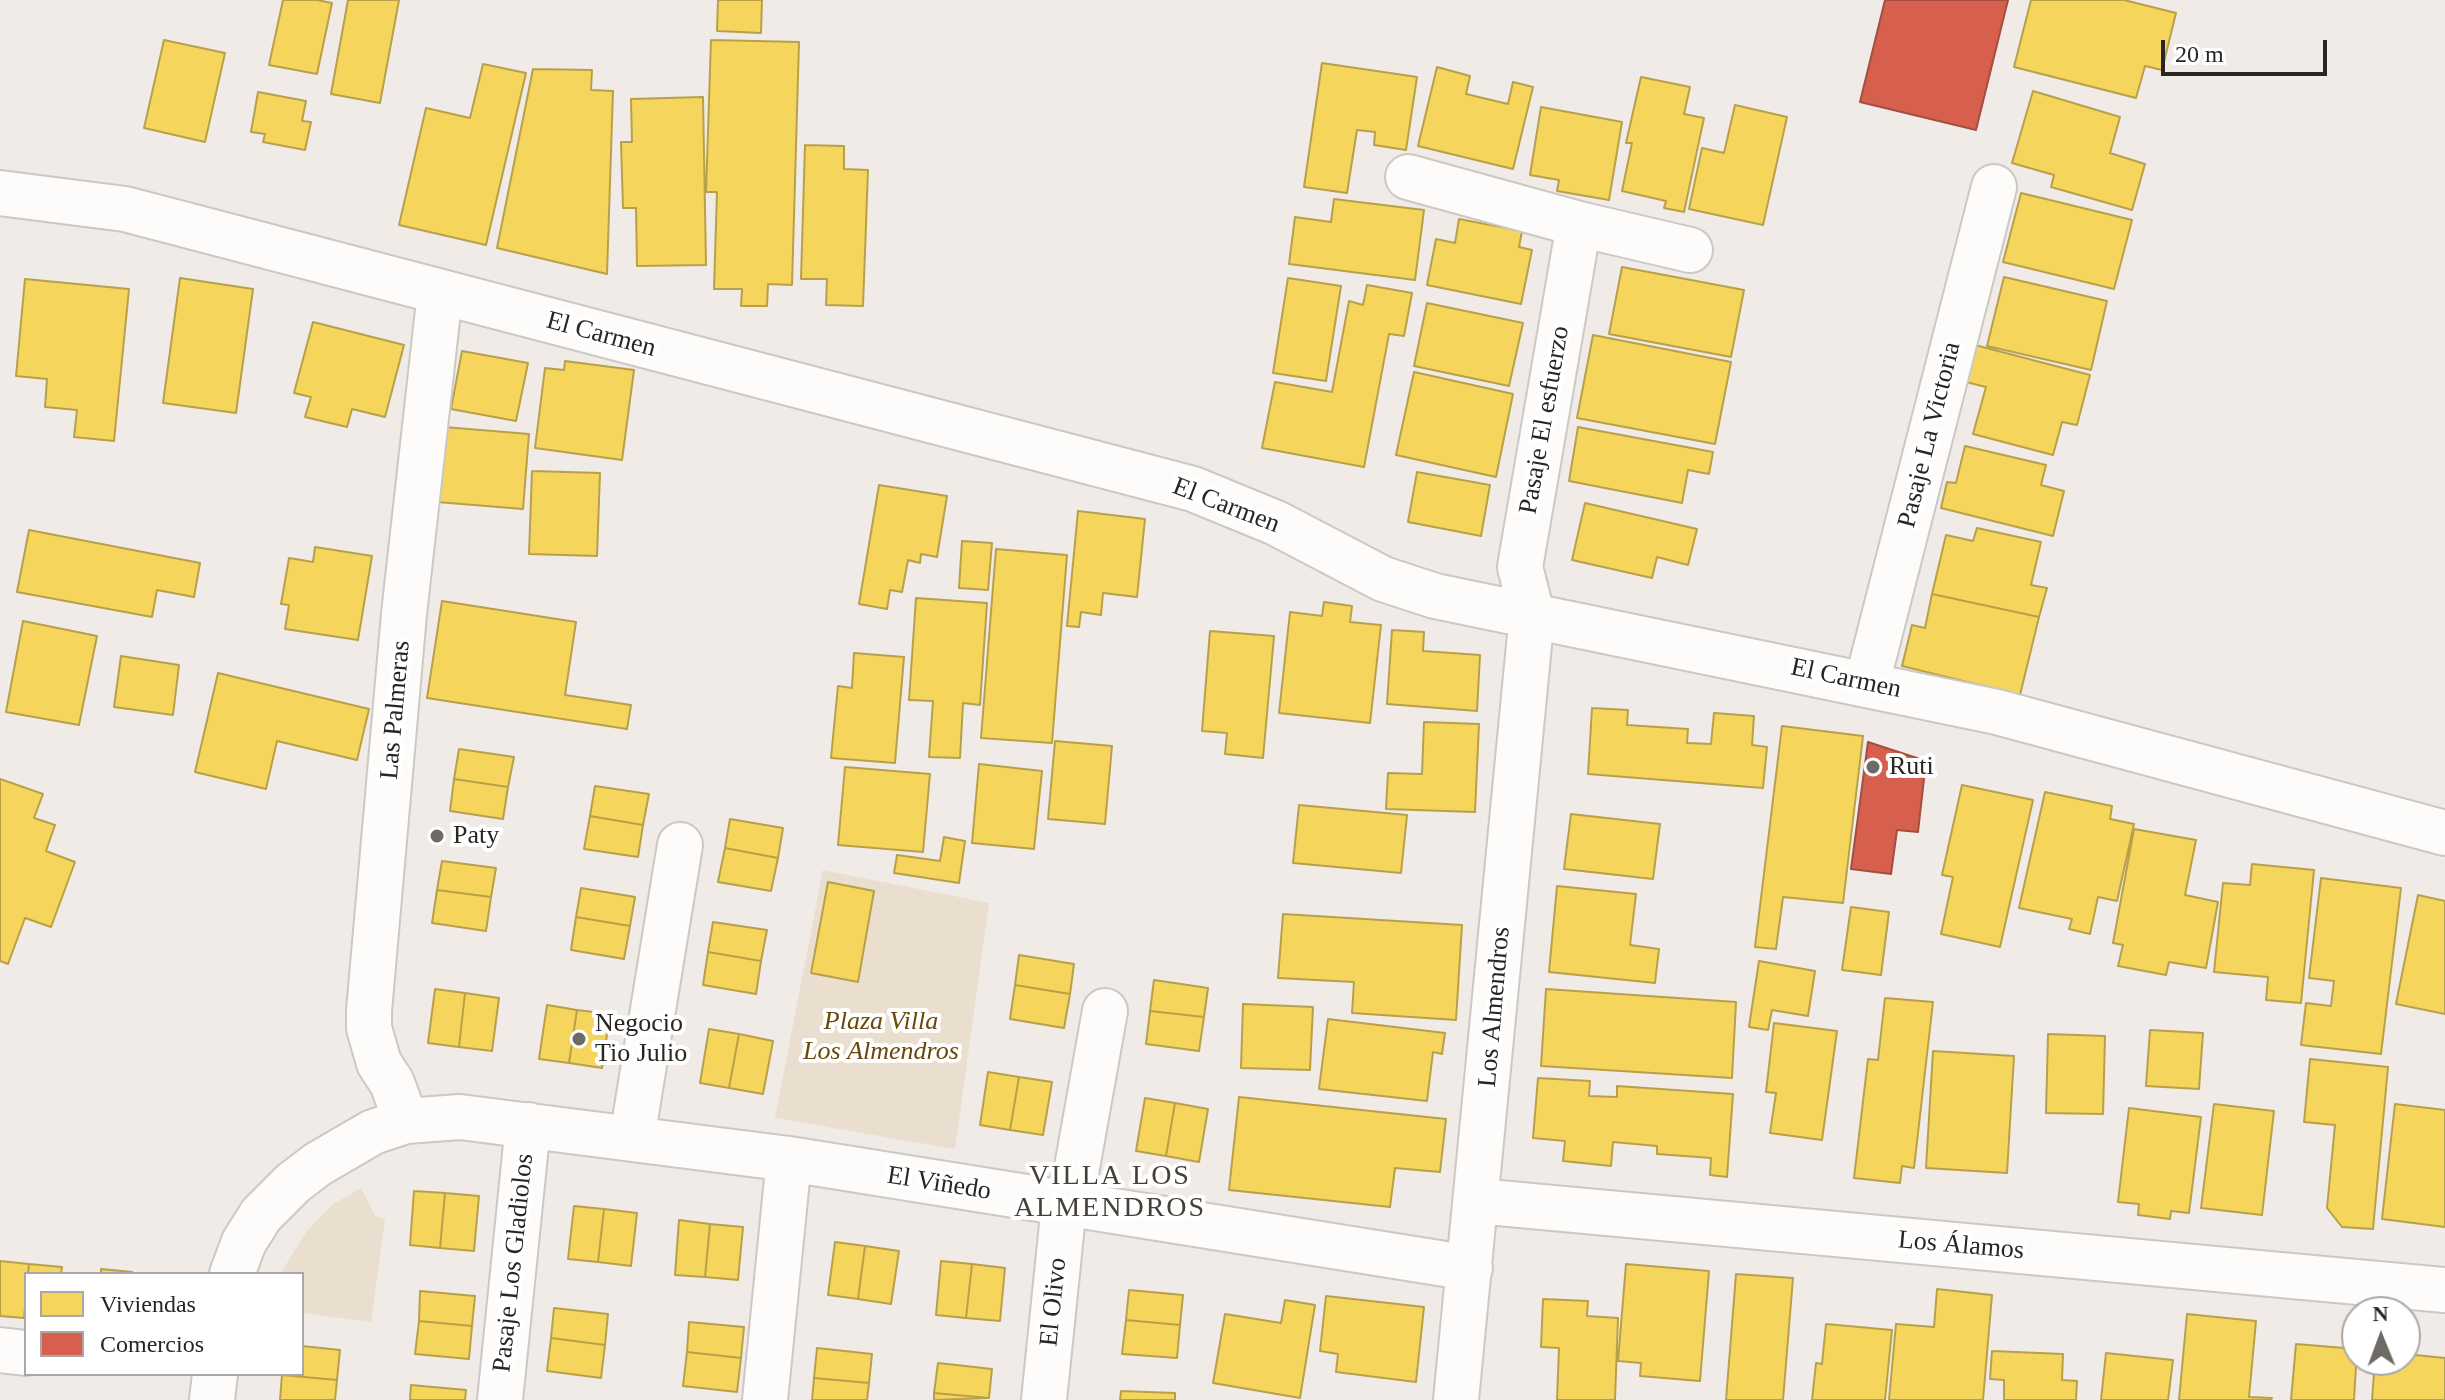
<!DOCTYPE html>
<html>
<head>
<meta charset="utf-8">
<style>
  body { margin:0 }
  #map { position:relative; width:2445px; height:1400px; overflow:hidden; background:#f0ebe6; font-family:"Times New Roman",serif }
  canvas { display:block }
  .legend { position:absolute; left:24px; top:1272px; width:280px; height:104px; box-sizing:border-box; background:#fff; border:2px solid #a9a8a7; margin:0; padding:10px 14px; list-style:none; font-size:24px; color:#282622 }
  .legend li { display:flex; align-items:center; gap:16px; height:40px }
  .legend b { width:40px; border:2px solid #a9a8a7 }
  .north { position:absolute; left:2341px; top:1296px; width:80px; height:80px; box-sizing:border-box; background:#fff; border:2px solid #a9a8a7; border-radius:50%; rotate:359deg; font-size:22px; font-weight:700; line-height:32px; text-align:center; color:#282622 }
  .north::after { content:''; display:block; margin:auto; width:28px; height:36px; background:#6e6b67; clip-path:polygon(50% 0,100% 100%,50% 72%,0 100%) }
  .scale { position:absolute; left:2161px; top:40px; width:166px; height:36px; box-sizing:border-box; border:4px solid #282622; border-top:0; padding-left:10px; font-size:24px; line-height:28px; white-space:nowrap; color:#282622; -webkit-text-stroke:6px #fff; paint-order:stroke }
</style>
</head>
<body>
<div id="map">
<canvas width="2445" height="1400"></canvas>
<ul class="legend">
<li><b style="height:22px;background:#f6d55c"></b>Viviendas</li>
<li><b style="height:22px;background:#d6604d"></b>Comercios</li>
</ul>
<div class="north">N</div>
<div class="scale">20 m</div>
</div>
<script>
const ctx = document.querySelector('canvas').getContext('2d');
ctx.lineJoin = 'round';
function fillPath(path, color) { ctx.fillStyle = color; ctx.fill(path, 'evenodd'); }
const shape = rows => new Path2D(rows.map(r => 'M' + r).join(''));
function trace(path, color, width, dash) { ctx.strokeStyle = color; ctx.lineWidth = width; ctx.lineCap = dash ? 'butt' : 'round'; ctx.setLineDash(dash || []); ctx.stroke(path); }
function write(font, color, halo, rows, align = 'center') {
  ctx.font = font + ' "Times New Roman",serif'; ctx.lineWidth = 8; ctx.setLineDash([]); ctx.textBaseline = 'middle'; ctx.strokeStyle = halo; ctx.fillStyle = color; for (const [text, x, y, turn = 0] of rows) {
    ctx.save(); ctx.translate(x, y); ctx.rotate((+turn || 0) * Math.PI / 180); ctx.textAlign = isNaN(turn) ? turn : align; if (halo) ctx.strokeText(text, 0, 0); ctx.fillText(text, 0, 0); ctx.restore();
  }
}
const green = shape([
  [823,870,989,903,955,1149,775,1118],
  [361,1188,375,1216,385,1219,371,1322,302,1313,302,1274,280,1274,307,1231,332,1205]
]);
const homes = shape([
  [283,0,317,0,332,3,317,74,269,65,283,0],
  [348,0,399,0,380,103,331,94,348,0],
  [718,0,762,0,761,33,717,31,718,0],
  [2031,0,2124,0,2176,13,2162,70,2145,66,2136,98,2014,67,2031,0],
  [164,40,225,53,205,142,144,128,164,40],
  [711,40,799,42,792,285,768,284,767,306,741,306,742,289,714,289,717,192,706,192,711,40],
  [1322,63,1417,77,1406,150,1374,145,1375,132,1357,130,1347,193,1304,187,1322,63],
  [483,64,526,73,486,245,399,225,426,108,470,118,483,64],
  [1437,67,1470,76,1466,94,1508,104,1513,82,1533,87,1513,169,1418,146,1437,67],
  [533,69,592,70,591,90,613,91,607,274,497,248,533,69],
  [1641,77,1690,87,1684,114,1704,118,1684,212,1664,208,1666,201,1622,191,1632,143,1626,143,1641,77],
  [2033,91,2120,117,2110,153,2145,164,2132,210,2051,187,2054,175,2012,163,2033,91],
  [258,92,306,101,302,121,311,122,305,150,263,142,265,134,251,132,258,92],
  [703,97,706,265,637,266,636,208,623,208,621,142,632,142,631,99,703,97],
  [1735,105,1787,117,1763,225,1689,209,1702,148,1724,153,1735,105],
  [1541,107,1622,122,1609,200,1557,191,1559,180,1530,175,1541,107],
  [805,145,844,146,844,169,868,170,863,306,826,305,827,279,801,279,805,145],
  [2021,193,2132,220,2114,289,2003,262,2021,193],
  [1334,199,1424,210,1415,280,1289,264,1295,217,1331,222,1334,199],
  [1459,219,1522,231,1519,247,1532,250,1521,304,1427,285,1436,239,1455,243,1459,219],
  [1622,267,1744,290,1731,357,1609,334,1622,267],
  [2004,277,2107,301,2091,370,1987,346,2004,277],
  [180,278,253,289,236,413,163,403,180,278],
  [1288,278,1341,286,1326,381,1273,373,1288,278],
  [25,279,129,289,114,441,74,437,77,410,45,407,47,379,16,376,25,279],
  [1367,285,1412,293,1404,336,1389,334,1364,467,1262,448,1275,382,1332,392,1349,301,1363,305,1367,285],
  [1427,303,1523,323,1509,386,1414,366,1427,303],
  [313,322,404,345,385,417,352,409,347,427,305,417,311,397,294,393,313,322],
  [1593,335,1731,362,1715,444,1577,418,1593,335],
  [1975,345,2090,375,2077,425,2062,422,2053,455,1973,434,1986,387,1966,382,1975,345],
  [462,351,528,363,516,421,451,409,462,351],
  [565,361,634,370,622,460,535,448,545,368,564,370,565,361],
  [1414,372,1513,394,1496,477,1396,455,1414,372],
  [444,427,529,434,523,509,437,502,444,427],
  [1578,427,1713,452,1709,474,1688,470,1682,503,1569,481,1578,427],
  [1965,446,2046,465,2041,485,2064,491,2053,536,1941,508,1947,482,1956,483,1965,446],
  [532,471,600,473,597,556,529,554,532,471],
  [1417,472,1490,485,1481,536,1408,522,1417,472],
  [879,485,947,496,937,557,921,554,920,563,908,560,902,592,890,590,887,609,859,604,879,485],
  [1585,503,1697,529,1688,565,1657,557,1652,578,1572,560,1585,503],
  [1078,511,1145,519,1137,597,1103,593,1101,615,1081,612,1079,627,1067,626,1078,511],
  [1977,528,2041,542,2031,585,2047,588,2039,617,1932,594,1946,535,1973,541,1977,528],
  [29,530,200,563,194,597,157,590,152,617,17,592,29,530],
  [962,541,992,543,988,590,959,588,962,541],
  [315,547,372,556,358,640,285,629,289,605,281,604,289,558,313,562,315,547],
  [996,549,1067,555,1052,743,981,738,996,549],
  [1932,594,2039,617,2020,695,1902,666,1912,625,1925,628,1932,594],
  [916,598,987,603,980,705,963,703,960,758,929,757,933,701,909,700,916,598],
  [442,601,576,622,565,695,631,705,627,729,427,698,442,601],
  [1324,602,1352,606,1350,622,1381,625,1370,723,1279,713,1290,612,1322,616,1324,602],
  [23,621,97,636,79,725,6,712,23,621],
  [1392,630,1424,632,1423,651,1480,655,1477,711,1387,704,1392,630],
  [1210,631,1274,636,1263,758,1225,754,1227,733,1202,731,1210,631],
  [854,653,904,657,895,763,831,758,838,686,852,688,854,653],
  [121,656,179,665,173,715,114,707,121,656],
  [218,673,369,709,357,760,277,741,266,789,195,772,218,673],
  [1592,708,1628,710,1627,725,1688,729,1687,743,1711,744,1714,713,1754,716,1752,745,1767,747,1763,788,1588,774,1592,708],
  [1424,722,1479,724,1475,812,1386,809,1388,773,1422,774,1424,722],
  [1782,726,1863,736,1843,903,1783,897,1776,949,1755,947,1782,726],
  [1055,741,1112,746,1105,824,1048,819,1055,741],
  [459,749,514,757,508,787,454,779,459,749],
  [979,764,1042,771,1034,849,972,843,979,764],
  [845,767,930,774,923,852,838,845,845,767],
  [0,779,43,794,34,818,55,825,46,851,75,862,51,927,25,918,8,964,0,961,0,779],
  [454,779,508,787,503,819,450,811,454,779],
  [1962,785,2033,800,2000,947,1941,934,1953,877,1942,875,1962,785],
  [595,786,649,794,643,825,590,816,595,786],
  [2045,792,2112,806,2110,819,2134,824,2117,901,2098,897,2090,934,2069,929,2072,919,2019,908,2045,792],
  [1299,805,1407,815,1401,873,1293,863,1299,805],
  [1571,814,1660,824,1653,879,1564,869,1571,814],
  [590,816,643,825,638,857,584,849,590,816],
  [730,819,783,828,778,858,725,848,730,819],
  [2134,829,2196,840,2185,895,2218,902,2206,968,2169,962,2166,975,2118,966,2123,945,2113,943,2134,829],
  [944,837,965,841,959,883,894,873,897,855,940,861,944,837],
  [725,848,778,858,771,891,718,882,725,848],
  [442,861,496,868,491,897,437,890,442,861],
  [2252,864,2314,870,2301,1003,2266,1000,2268,977,2214,972,2223,883,2250,885,2252,864],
  [2321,878,2401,888,2381,1054,2301,1045,2306,1003,2331,1006,2334,981,2309,978,2321,878],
  [828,882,874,891,858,982,811,973,828,882],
  [1557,886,1636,894,1630,945,1659,949,1655,983,1549,972,1557,886],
  [581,888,635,897,630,926,576,917,581,888],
  [437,890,491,897,486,931,432,923,437,890],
  [2418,895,2445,901,2445,1014,2396,1004,2418,895],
  [1851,907,1889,912,1881,975,1842,970,1851,907],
  [1283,914,1462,925,1456,1020,1352,1013,1354,982,1278,978,1283,914],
  [576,917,630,926,624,959,571,950,576,917],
  [713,922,767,930,761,961,708,952,713,922],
  [708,952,761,961,756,994,703,985,708,952],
  [1019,955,1074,964,1070,994,1015,985,1019,955],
  [1759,961,1815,971,1808,1016,1772,1010,1768,1030,1749,1027,1759,961],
  [1154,980,1208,988,1204,1017,1150,1011,1154,980],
  [1015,985,1070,994,1064,1028,1010,1019,1015,985],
  [435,989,465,993,459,1047,428,1043,435,989],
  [1546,989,1736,1002,1732,1078,1541,1066,1546,989],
  [465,993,499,998,492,1051,459,1047,465,993],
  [1885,998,1933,1002,1914,1168,1902,1166,1900,1183,1854,1178,1868,1059,1878,1060,1885,998],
  [1243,1004,1313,1007,1310,1070,1241,1068,1243,1004],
  [547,1005,577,1010,569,1063,539,1059,547,1005],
  [577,1010,610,1014,602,1068,569,1063,577,1010],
  [1150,1011,1204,1017,1199,1051,1146,1044,1150,1011],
  [1328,1019,1445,1033,1442,1054,1433,1052,1427,1101,1319,1089,1328,1019],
  [1774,1023,1837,1031,1822,1140,1770,1133,1776,1093,1766,1092,1774,1023],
  [709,1029,739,1034,729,1088,700,1083,709,1029],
  [2150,1030,2203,1033,2199,1089,2146,1086,2150,1030],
  [739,1034,773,1041,763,1094,729,1088,739,1034],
  [2048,1034,2105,1036,2103,1114,2046,1113,2048,1034],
  [1933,1051,2014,1056,2007,1173,1926,1168,1933,1051],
  [2310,1059,2388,1067,2373,1229,2342,1227,2327,1208,2335,1125,2304,1122,2310,1059],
  [988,1072,1019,1077,1010,1130,980,1125,988,1072],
  [1019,1077,1052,1082,1043,1135,1010,1130,1019,1077],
  [1538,1078,1590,1081,1589,1096,1617,1097,1617,1086,1733,1094,1727,1177,1710,1175,1711,1158,1657,1154,1657,1146,1613,1142,1611,1166,1563,1161,1565,1141,1533,1138,1538,1078],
  [1239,1097,1446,1119,1440,1172,1395,1168,1390,1207,1229,1190,1239,1097],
  [1145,1098,1175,1103,1166,1156,1136,1151,1145,1098],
  [1175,1103,1208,1109,1199,1162,1166,1156,1175,1103],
  [2214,1104,2274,1111,2262,1215,2201,1208,2214,1104],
  [2395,1104,2445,1110,2445,1227,2382,1219,2395,1104],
  [2129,1108,2201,1117,2189,1213,2171,1211,2170,1219,2138,1215,2139,1204,2118,1202,2129,1108],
  [414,1191,445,1193,440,1248,410,1245,414,1191],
  [445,1193,479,1196,474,1251,440,1248,445,1193],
  [574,1206,604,1209,598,1262,568,1259,574,1206],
  [604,1209,637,1213,631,1266,598,1262,604,1209],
  [679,1220,710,1224,705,1277,675,1275,679,1220],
  [710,1224,743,1227,738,1280,705,1277,710,1224],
  [835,1242,865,1246,858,1299,828,1295,835,1242],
  [865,1246,899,1251,891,1304,858,1299,865,1246],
  [0,1261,29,1264,24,1318,0,1316,0,1261],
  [941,1261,972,1264,966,1318,936,1315,941,1261],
  [29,1264,62,1267,61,1274,28,1274,29,1264],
  [972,1264,1005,1268,1000,1321,966,1318,972,1264],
  [1626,1264,1709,1271,1700,1381,1640,1376,1641,1363,1618,1361,1626,1264],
  [101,1269,132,1272,132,1274,101,1274,101,1269],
  [1736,1274,1793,1278,1783,1400,1726,1400,1736,1274],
  [1937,1289,1992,1295,1983,1400,1889,1400,1896,1324,1934,1327,1937,1289],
  [1129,1290,1183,1295,1180,1325,1126,1320,1129,1290],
  [420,1291,475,1296,472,1326,419,1321,420,1291],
  [1326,1296,1424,1307,1416,1382,1336,1372,1338,1354,1320,1351,1326,1296],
  [1543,1299,1588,1301,1587,1316,1618,1318,1615,1400,1557,1400,1559,1348,1541,1347,1543,1299],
  [1285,1300,1315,1305,1300,1398,1213,1383,1225,1314,1281,1323,1285,1300],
  [554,1308,608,1314,605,1345,551,1338,554,1308],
  [2187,1314,2256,1321,2249,1397,2272,1398,2271,1400,2179,1400,2187,1314],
  [1126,1320,1180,1325,1177,1358,1122,1354,1126,1320],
  [419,1321,472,1326,469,1359,415,1354,419,1321],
  [689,1322,744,1327,741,1358,687,1352,689,1322],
  [1826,1324,1892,1330,1885,1400,1812,1400,1816,1363,1822,1364,1826,1324],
  [551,1338,605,1345,601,1378,547,1371,551,1338],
  [2296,1344,2357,1349,2354,1400,2291,1400,2296,1344],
  [302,1346,340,1350,337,1380,282,1375,302,1374,302,1346],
  [817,1348,872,1354,869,1383,814,1378,817,1348],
  [1992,1351,2063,1354,2062,1380,2077,1381,2076,1400,2004,1400,2004,1380,1990,1379,1992,1351],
  [687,1352,741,1358,737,1392,683,1386,687,1352],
  [2106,1353,2173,1360,2168,1400,2101,1400,2106,1353],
  [2405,1354,2445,1358,2445,1400,2372,1400,2375,1360,2405,1360,2405,1354],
  [938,1363,992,1369,989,1398,934,1393,938,1363],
  [282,1375,337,1380,335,1400,280,1400,282,1375],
  [814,1378,869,1383,867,1400,812,1400,814,1378],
  [411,1385,466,1390,465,1400,410,1400,411,1385],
  [1121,1391,1175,1393,1175,1400,1120,1400,1121,1391],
  [934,1393,989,1398,934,1400,934,1393]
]);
const shops = shape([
  [1885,0,2008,0,1976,130,1860,102,1885,0],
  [1868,742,1926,761,1918,832,1897,830,1891,874,1851,869,1868,742]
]);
const minor = shape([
  [1408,177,1579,224,1690,250],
  [0,193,125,209,1193,489,1276,523,1383,579,1435,596,1997,712,2445,833],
  [1867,683,1994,187],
  [406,1121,392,1083,379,1063,369,1028,369,1011,404,614,440,293],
  [632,1138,680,845],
  [1477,1201,2445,1290],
  [232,1274,244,1242,261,1215,293,1183,318,1164,373,1132,406,1121,460,1117,789,1159,1470,1268],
  [0,1350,26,1353],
  [212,1400,215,1374],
  [500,1400,528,1125],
  [765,1400,789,1159],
  [1044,1400,1064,1205,1076,1173,1105,1011],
  [1456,1400,1532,614,1520,567,1579,224]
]);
const markers = [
  [1873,767,8,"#6e6b67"],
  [437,836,8,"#6e6b67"],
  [579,1039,8,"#6e6b67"]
];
const streetNames = [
  ["El Carmen",601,335,15],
  ["Pasaje El esfuerzo",1545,420,-80],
  ["Pasaje La Victoria",1930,435,-76],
  ["El Carmen",1226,506,21],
  ["El Carmen",1846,679,12],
  ["Las Palmeras",396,710,-85],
  ["Los Almendros",1495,1007,-85],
  ["El Viñedo",939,1184,9],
  ["Los Álamos",1961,1246,5],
  ["Pasaje Los Gladiolos",514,1263,-84],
  ["El Olivo",1054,1302,-84]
];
const poiNames = [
  ["Ruti",1889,767],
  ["Paty",453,836],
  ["Negocio",595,1024],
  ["Tio Julio",595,1054]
];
const parkNames = [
  ["Plaza Villa",881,1022],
  ["Los Almendros",881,1052]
];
const neighbourhoodNames = [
  ["VILLA LOS",1110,1177],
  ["ALMENDROS",1110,1209]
];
fillPath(green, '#eadece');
fillPath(homes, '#f6d55c');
trace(homes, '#b8a04b', 2);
fillPath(shops, '#d6604d');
trace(shops, '#a24f40', 2);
trace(minor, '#ccc8c4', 48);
trace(minor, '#fdfcfb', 44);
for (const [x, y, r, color] of markers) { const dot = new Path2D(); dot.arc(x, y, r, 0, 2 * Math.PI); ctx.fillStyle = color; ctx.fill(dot); trace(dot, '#fff', 3); }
write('26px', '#282622', '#fff', streetNames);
write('26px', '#282622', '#fff', poiNames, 'left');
write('italic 26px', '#694809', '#fff', parkNames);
ctx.letterSpacing = '2px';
write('28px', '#443f37', '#fff', neighbourhoodNames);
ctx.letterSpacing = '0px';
</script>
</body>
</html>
